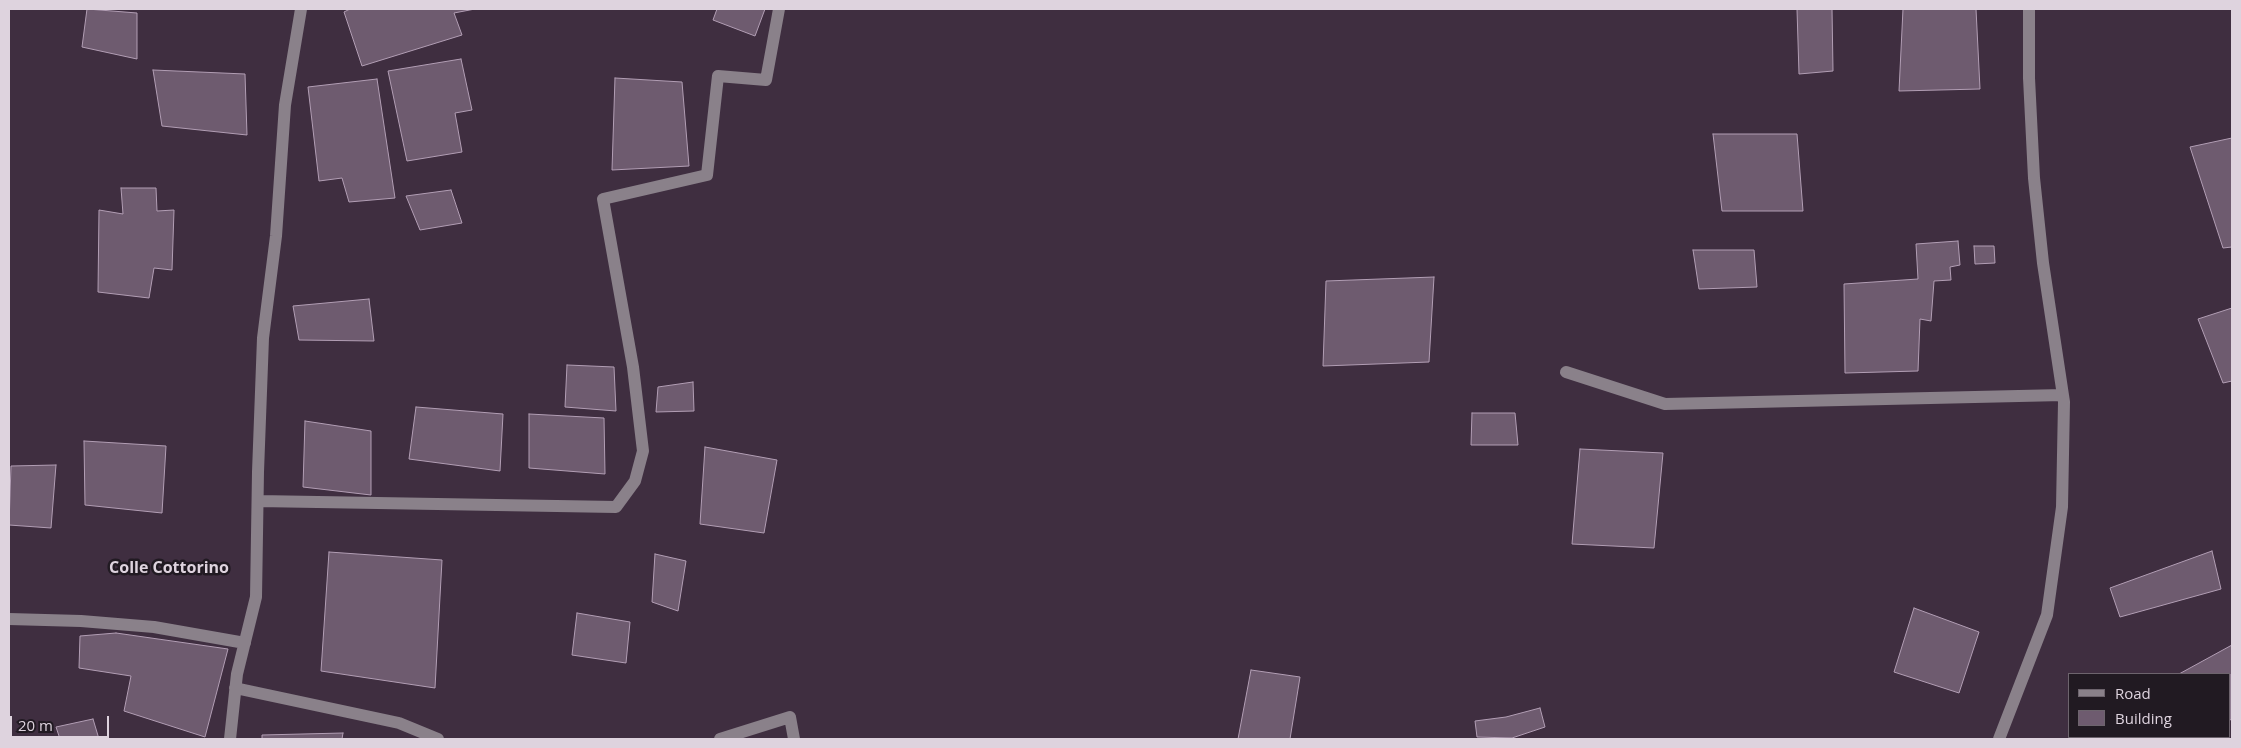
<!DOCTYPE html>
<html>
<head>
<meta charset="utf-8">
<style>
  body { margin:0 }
  #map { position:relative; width:2241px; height:748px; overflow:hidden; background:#3f2e40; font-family:"Open Sans",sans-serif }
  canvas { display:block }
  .frame { position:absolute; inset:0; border:10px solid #ded3de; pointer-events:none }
  .legend { position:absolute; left:2068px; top:673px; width:162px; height:65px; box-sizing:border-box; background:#211a22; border:1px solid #6d646d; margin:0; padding:6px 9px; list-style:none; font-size:15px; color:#ded3de }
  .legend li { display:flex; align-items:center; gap:10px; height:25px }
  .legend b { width:25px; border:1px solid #6d646d }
  .scale { position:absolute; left:10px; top:716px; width:99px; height:22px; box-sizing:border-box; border:2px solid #ded3de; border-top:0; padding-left:6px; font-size:15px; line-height:18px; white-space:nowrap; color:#ded3de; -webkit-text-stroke:4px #211a22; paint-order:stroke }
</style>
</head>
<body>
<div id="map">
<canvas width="2241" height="748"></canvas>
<div class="frame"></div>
<ul class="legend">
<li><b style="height:6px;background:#8a818a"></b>Road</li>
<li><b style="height:14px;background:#6e5b6f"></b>Building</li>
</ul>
<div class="scale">20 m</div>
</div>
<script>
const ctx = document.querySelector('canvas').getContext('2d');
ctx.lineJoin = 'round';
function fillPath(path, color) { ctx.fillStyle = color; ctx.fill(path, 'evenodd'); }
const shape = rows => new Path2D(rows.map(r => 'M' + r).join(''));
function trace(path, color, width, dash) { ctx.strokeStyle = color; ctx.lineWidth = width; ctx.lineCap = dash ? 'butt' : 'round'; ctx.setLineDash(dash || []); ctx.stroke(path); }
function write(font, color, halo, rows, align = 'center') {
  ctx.font = font + ' "Open Sans",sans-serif'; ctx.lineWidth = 5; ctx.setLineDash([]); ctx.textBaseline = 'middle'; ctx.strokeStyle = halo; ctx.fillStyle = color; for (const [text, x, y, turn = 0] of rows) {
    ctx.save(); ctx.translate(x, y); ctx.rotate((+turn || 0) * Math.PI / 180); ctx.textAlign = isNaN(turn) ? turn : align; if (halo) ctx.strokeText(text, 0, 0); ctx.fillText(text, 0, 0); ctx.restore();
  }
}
const building = shape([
  [87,9,137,13,137,59,82,47,87,9],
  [350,9,475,9,454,13,462,35,362,66,344,12,350,9],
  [717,9,765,9,755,36,713,20,717,9],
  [1797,9,1832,9,1833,71,1799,74,1797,9],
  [1903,9,1976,9,1980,89,1899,91,1903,9],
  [461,59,472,110,455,113,462,152,407,161,388,71,461,59],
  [153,70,245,74,247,135,162,126,153,70],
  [615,78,682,82,689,166,612,170,615,78],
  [377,79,395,198,349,202,342,178,319,181,308,87,377,79],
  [1713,134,1797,134,1803,211,1722,211,1713,134],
  [2232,138,2232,247,2223,248,2190,147,2232,138],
  [121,188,156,188,157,211,174,210,172,270,154,268,149,298,98,292,99,210,123,214,121,188],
  [451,190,462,223,420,230,406,196,451,190],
  [1958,241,1960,265,1950,267,1951,280,1934,281,1931,321,1920,319,1918,371,1845,373,1844,284,1918,279,1916,244,1958,241],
  [1974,246,1994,246,1995,263,1975,264,1974,246],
  [1693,250,1754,250,1757,287,1699,289,1693,250],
  [1434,277,1429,362,1323,366,1326,281,1434,277],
  [369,299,374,341,299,340,293,306,369,299],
  [2232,308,2232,381,2223,383,2198,319,2232,308],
  [567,365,614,367,616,411,565,407,567,365],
  [693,382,694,411,656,412,658,387,693,382],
  [416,407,503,414,500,471,409,459,416,407],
  [1472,413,1515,413,1518,445,1471,445,1472,413],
  [529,414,604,418,605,474,529,468,529,414],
  [305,421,371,431,371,495,303,487,305,421],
  [84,441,166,446,162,513,85,505,84,441],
  [705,447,777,460,764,533,700,524,705,447],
  [1580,449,1663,453,1654,548,1572,544,1580,449],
  [56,465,51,528,9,525,11,466,56,465],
  [2212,551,2221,589,2120,617,2110,588,2212,551],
  [329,552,442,560,435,688,321,671,329,552],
  [655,554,686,561,678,611,652,602,655,554],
  [1914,608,1979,632,1959,693,1894,672,1914,608],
  [577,613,630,622,626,663,572,655,577,613],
  [116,633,228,649,205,737,124,711,131,676,79,668,80,636,116,633],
  [2232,645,2232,719,2230,720,2230,674,2179,674,2232,645],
  [1251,670,1300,677,1290,739,1238,739,1251,670],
  [1540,708,1545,727,1512,738,1477,737,1475,721,1506,717,1540,708],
  [93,719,99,739,60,739,56,727,93,719],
  [343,733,342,739,262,739,262,735,343,733]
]);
const minor = shape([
  [1566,372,1665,404,2063,395],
  [258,501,616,507,635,481,643,451,633,367,603,199,707,175,718,76,766,80,779,9],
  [9,619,81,621,154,627,245,643],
  [235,688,399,723,438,739],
  [230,739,237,674,256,597,258,472,263,338,276,236,285,105,301,9],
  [720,739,790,717,794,739],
  [1999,739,2047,615,2062,507,2064,402,2043,263,2034,178,2029,78,2029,9]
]);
const neighbourhoodNames = [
  ["Colle Cottorino",169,568]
];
fillPath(building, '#6e5b6f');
trace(building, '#b29eb4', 1);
trace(minor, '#8a818a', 12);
write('bold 16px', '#ded3de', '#211a22', neighbourhoodNames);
</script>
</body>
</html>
